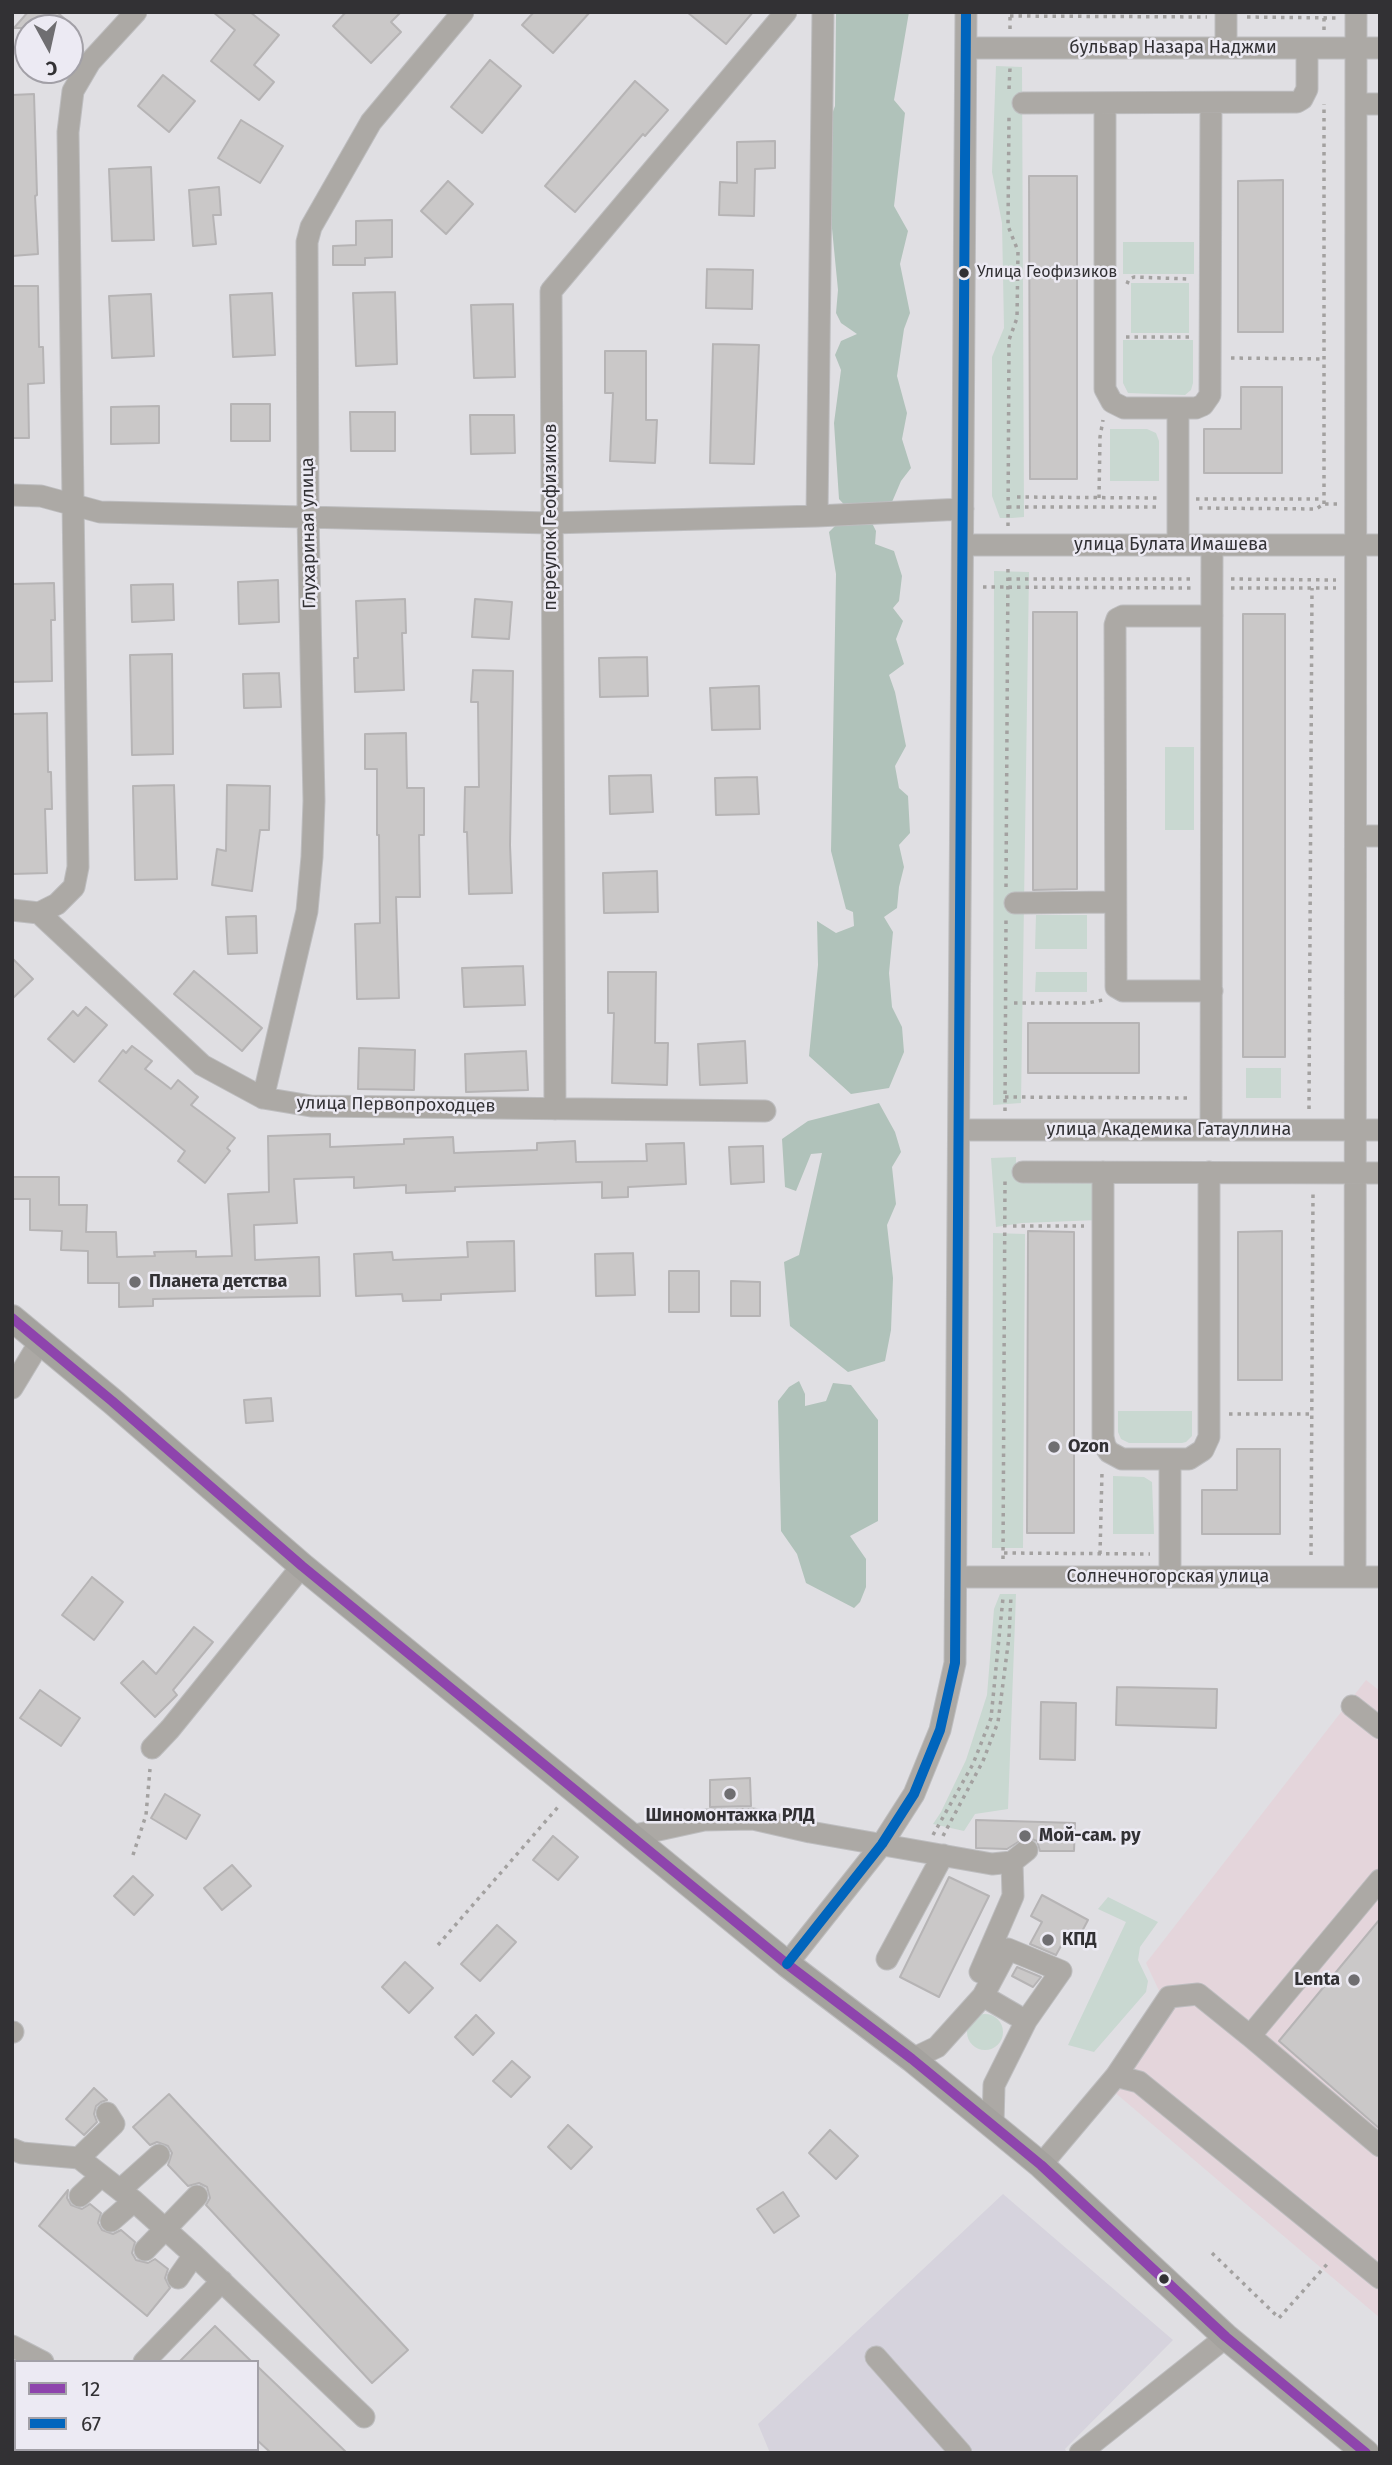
<!DOCTYPE html>
<html>
<head>
<meta charset="utf-8">
<style>
  body { margin:0 }
  #map { position:relative; width:1392px; height:2465px; overflow:hidden; background:#e0dfe3; font-family:"Fira Sans",sans-serif }
  canvas { display:block }
  .frame { position:absolute; inset:0; border:14px solid #323134; pointer-events:none }
  .legend { position:absolute; left:14px; top:2360px; width:245px; height:91px; box-sizing:border-box; background:#eceaf3; border:2px solid #a2a0a7; margin:0; padding:9px 12px; list-style:none; font-size:21px; color:#323134 }
  .legend li { display:flex; align-items:center; gap:14px; height:35px }
  .legend b { width:35px; border:2px solid #a2a0a7 }
  .north { position:absolute; left:14px; top:14px; width:70px; height:70px; box-sizing:border-box; background:#eceaf3; border:2px solid #a2a0a7; border-radius:50%; rotate:172deg; font-size:19px; font-weight:700; line-height:28px; text-align:center; color:#323134 }
  .north::after { content:''; display:block; margin:auto; width:24px; height:32px; background:#6f6e71; clip-path:polygon(50% 0,100% 100%,50% 72%,0 100%) }
</style>
</head>
<body>
<div id="map">
<canvas width="1392" height="2465"></canvas>
<div class="frame"></div>
<ul class="legend">
<li><b style="height:9px;background:#8e44ad"></b>12</li>
<li><b style="height:9px;background:#0065bd"></b>67</li>
</ul>
<div class="north">С</div>
</div>
<script>
const ctx = document.querySelector('canvas').getContext('2d');
ctx.lineJoin = 'round';
function fillPath(path, color) { ctx.fillStyle = color; ctx.fill(path, 'evenodd'); }
const shape = rows => new Path2D(rows.map(r => 'M' + r).join(''));
function trace(path, color, width, dash) { ctx.strokeStyle = color; ctx.lineWidth = width; ctx.lineCap = dash ? 'butt' : 'round'; ctx.setLineDash(dash || []); ctx.stroke(path); }
function write(font, color, halo, rows, align = 'center') {
  ctx.font = font + ' "Fira Sans",sans-serif'; ctx.lineWidth = 5; ctx.setLineDash([]); ctx.textBaseline = 'middle'; ctx.strokeStyle = halo; ctx.fillStyle = color; for (const [text, x, y, turn = 0] of rows) {
    ctx.save(); ctx.translate(x, y); ctx.rotate((+turn || 0) * Math.PI / 180); ctx.textAlign = isNaN(turn) ? turn : align; if (halo) ctx.strokeText(text, 0, 0); ctx.fillText(text, 0, 0); ctx.restore();
  }
}
const commercial = shape([
  [1366,1680,1380,1691,1380,2318,1099,2079,1162,1997,1146,1963]
]);
const built = shape([
  [1003,2194,1173,2340,1065,2449,1067,2453,770,2453,758,2424]
]);
const green = shape([
  [996,66,1022,67,1024,517,1012,518,1000,518,992,496,992,357,1004,328,1002,223,992,172],
  [1123,242,1194,242,1194,274,1123,274],
  [1131,283,1189,283,1189,333,1131,333],
  [1123,340,1193,340,1193,383,1191,390,1185,395,1128,393,1123,383],
  [1110,429,1147,429,1156,433,1159,441,1159,481,1110,481],
  [994,571,1029,572,1021,1103,993,1105],
  [1165,747,1194,747,1194,830,1165,830],
  [1036,915,1087,915,1087,949,1035,949],
  [1036,972,1087,972,1087,992,1035,992],
  [1246,1068,1281,1068,1281,1098,1246,1098],
  [1016,1157,1016,1177,1099,1177,1099,1220,1022,1223,996,1227,991,1158],
  [993,1233,1025,1234,1023,1548,992,1548],
  [1118,1411,1192,1411,1192,1436,1186,1442,1182,1443,1129,1443,1121,1439,1118,1432],
  [1113,1476,1144,1477,1152,1482,1154,1534,1113,1534],
  [1000,1594,1016,1594,1008,1809,975,1814,964,1831,933,1824,941,1812,966,1760,987,1695,994,1609],
  [1108,1897,1158,1922,1140,1947,1138,1960,1148,1981,1146,1992,1094,2052,1068,2045,1126,1922,1098,1909],
  '967 2032a18 18 0 1 1 36 0a18 18 0 1 1-36 0Z'
]);
const forest = shape([
  [836,12,909,12,894,100,905,113,894,206,908,231,900,264,910,313,904,329,897,376,907,413,902,439,911,468,901,481,889,509,851,512,839,499,834,423,841,370,835,355,841,341,857,334,841,323,836,313,838,290,830,208,831,117,835,106],
  [871,521,876,531,875,544,894,551,902,576,899,601,893,608,903,621,896,639,904,664,889,675,895,692,906,746,895,766,899,788,908,796,910,833,899,845,904,867,899,887,897,908,884,917,893,932,889,973,892,1007,902,1027,904,1052,889,1088,851,1094,809,1056,818,965,817,921,836,933,854,926,853,912,846,909,831,851,836,574,829,532,836,525],
  [879,1103,895,1132,901,1152,892,1167,896,1204,887,1225,893,1278,891,1330,885,1361,848,1372,790,1326,784,1262,799,1255,822,1153,811,1154,796,1191,785,1187,782,1139,808,1121],
  [799,1381,805,1394,805,1406,826,1401,833,1383,851,1385,878,1420,878,1521,850,1536,866,1559,866,1587,860,1602,854,1608,806,1583,797,1554,781,1531,778,1401,789,1387]
]);
const building = shape([
  [28,12,57,12,75,28,14,28,28,12],
  [213,12,250,12,279,35,254,65,274,82,259,100,211,61,235,30,213,12],
  [346,12,401,12,391,22,401,32,371,63,333,26,346,12],
  [534,12,590,12,553,53,522,25,534,12],
  [687,12,753,12,726,44,687,12],
  [490,60,521,86,482,133,451,107,490,60],
  [163,75,195,101,169,132,138,106,163,75],
  [635,81,668,110,645,136,643,134,575,212,545,186,635,81],
  [34,94,37,195,35,196,38,254,12,256,12,95,34,94],
  [241,120,283,146,260,183,218,158,241,120],
  [775,141,775,168,755,169,754,216,719,215,720,182,737,183,737,142,775,141],
  [151,167,154,240,112,241,109,169,151,167],
  [1029,176,1077,176,1077,479,1030,479,1029,176],
  [1283,180,1283,332,1238,332,1238,181,1283,180],
  [448,181,473,204,446,234,421,211,448,181],
  [219,187,221,215,213,215,216,244,193,246,189,190,219,187],
  [392,220,392,257,365,258,365,265,333,265,333,246,356,245,356,221,392,220],
  [707,269,753,270,752,309,706,308,707,269],
  [12,286,38,286,39,347,43,347,44,383,28,384,29,438,12,438,12,286],
  [395,292,397,364,356,366,353,293,395,292],
  [272,293,275,355,233,357,230,295,272,293],
  [151,294,154,356,112,358,109,296,151,294],
  [513,304,515,377,474,378,471,305,513,304],
  [713,344,759,345,754,464,710,463,713,344],
  [605,351,646,351,646,420,657,420,655,463,610,461,613,393,605,393,605,351],
  [1241,387,1282,387,1282,473,1204,473,1204,429,1241,429,1241,387],
  [231,404,270,404,270,441,231,441,231,404],
  [159,406,159,443,111,444,111,407,159,406],
  [350,412,395,412,395,451,351,451,350,412],
  [470,415,514,415,515,453,471,454,470,415],
  [278,580,279,622,239,624,238,582,278,580],
  [54,583,55,620,51,620,52,681,12,682,13,584,54,583],
  [173,584,174,620,132,622,131,585,173,584],
  [405,599,406,633,402,633,404,690,355,692,354,658,358,658,356,601,405,599],
  [475,599,512,602,509,639,472,637,475,599],
  [1033,612,1077,612,1077,889,1033,890,1033,612],
  [1243,614,1285,614,1285,1057,1243,1057,1243,614],
  [172,654,173,754,132,755,130,655,172,654],
  [647,657,648,696,600,697,599,658,647,657],
  [473,670,513,671,510,845,512,893,469,894,467,832,464,832,465,787,479,787,478,702,471,702,473,670],
  [279,673,281,707,244,708,243,674,279,673],
  [759,686,760,729,712,730,710,688,759,686],
  [47,713,48,772,51,772,52,809,45,809,47,873,12,874,12,714,47,713],
  [406,733,407,788,424,788,424,835,419,835,420,897,396,897,399,998,357,999,355,924,380,923,379,835,377,835,377,769,365,769,365,734,406,733],
  [651,775,653,812,610,814,609,776,651,775],
  [757,777,759,814,716,815,715,778,757,777],
  [174,785,177,879,135,880,133,786,174,785],
  [227,785,270,786,269,830,260,830,252,891,212,885,217,849,226,851,227,785],
  [657,871,658,912,604,913,603,873,657,871],
  [256,916,257,953,228,954,226,917,256,916],
  [12,958,33,979,12,999,12,958],
  [523,966,525,1005,464,1007,462,968,523,966],
  [194,971,262,1028,242,1051,174,994,194,971],
  [608,972,656,972,655,1043,668,1043,667,1085,612,1083,614,1013,608,1013,608,972],
  [86,1007,107,1025,74,1062,48,1039,73,1011,78,1016,86,1007],
  [1028,1023,1139,1023,1139,1073,1028,1073,1028,1023],
  [745,1041,747,1083,700,1085,698,1044,745,1041],
  [132,1046,152,1061,145,1069,171,1089,178,1080,198,1097,191,1105,235,1138,227,1148,230,1151,205,1183,178,1161,185,1151,99,1081,123,1050,126,1053,132,1046],
  [359,1048,415,1050,414,1090,358,1089,359,1048],
  [526,1051,528,1090,466,1092,465,1054,526,1051],
  [330,1134,330,1147,404,1144,404,1139,453,1137,454,1153,537,1150,537,1143,575,1141,576,1162,647,1161,646,1144,684,1143,686,1184,628,1187,628,1197,602,1198,602,1182,455,1187,455,1191,406,1193,406,1185,354,1188,354,1177,294,1179,297,1223,254,1225,255,1260,319,1257,320,1296,153,1299,153,1306,119,1307,119,1283,88,1283,88,1251,61,1250,62,1231,30,1230,30,1199,12,1199,12,1177,59,1177,59,1205,87,1205,86,1232,116,1232,117,1257,155,1256,154,1252,196,1251,196,1257,232,1256,228,1194,269,1192,268,1136,330,1134],
  [763,1146,764,1182,731,1184,729,1147,763,1146],
  [1028,1231,1074,1232,1074,1533,1027,1533,1028,1231],
  [1282,1231,1282,1380,1238,1380,1238,1232,1282,1231],
  [514,1241,515,1291,441,1294,441,1300,403,1301,402,1294,356,1296,354,1254,392,1252,393,1260,468,1257,467,1242,514,1241],
  [633,1253,635,1295,596,1296,595,1254,633,1253],
  [669,1271,699,1271,699,1312,669,1312,669,1271],
  [731,1281,760,1282,760,1316,731,1316,731,1281],
  [271,1398,273,1421,246,1423,244,1400,271,1398],
  [1237,1449,1280,1449,1280,1534,1202,1534,1202,1490,1237,1490,1237,1449],
  [92,1577,123,1602,94,1640,62,1615,92,1577],
  [194,1627,213,1642,173,1690,177,1695,155,1717,121,1683,143,1661,156,1674,194,1627],
  [1117,1687,1217,1689,1216,1728,1116,1725,1117,1687],
  [40,1690,80,1718,61,1746,20,1718,40,1690],
  [1041,1702,1076,1703,1075,1760,1040,1759,1041,1702],
  [750,1778,751,1806,710,1807,710,1780,750,1778],
  [165,1794,200,1815,186,1839,151,1818,165,1794],
  [976,1820,1075,1823,1074,1851,1040,1851,1037,1841,1026,1837,1007,1849,976,1848,976,1820],
  [553,1836,578,1857,558,1880,533,1860,553,1836],
  [232,1865,251,1886,222,1910,204,1888,232,1865],
  [133,1876,153,1895,134,1915,114,1896,133,1876],
  [949,1877,989,1896,939,1997,900,1977,949,1877],
  [1042,1895,1088,1920,1078,1939,1068,1933,1056,1955,1030,1944,1042,1922,1031,1916,1042,1895],
  [1380,1919,1380,2129,1279,2041,1380,1919],
  [497,1925,516,1942,480,1981,461,1964,497,1925],
  [405,1962,433,1988,409,2013,382,1987,405,1962],
  [1017,1967,1041,1977,1033,1987,1012,1976,1017,1967],
  [476,2015,494,2033,473,2055,455,2037,476,2015],
  [512,2061,530,2077,511,2097,493,2081,512,2061],
  [94,2088,107,2100,101,2102,96,2106,94,2114,97,2122,84,2135,66,2119,94,2088],
  [169,2094,408,2350,372,2383,206,2205,210,2198,207,2187,199,2183,188,2186,168,2165,172,2153,168,2146,157,2142,150,2145,133,2127,169,2094],
  [568,2125,592,2147,571,2169,548,2147,568,2125],
  [830,2130,858,2156,836,2179,809,2153,830,2130],
  [68,2190,67,2198,71,2205,82,2209,90,2204,101,2213,98,2223,102,2230,113,2234,121,2230,135,2242,132,2253,136,2260,148,2263,155,2259,168,2269,165,2278,170,2288,147,2316,39,2226,68,2190],
  [783,2192,799,2216,774,2233,757,2209,783,2192],
  [215,2326,252,2362,179,2362,215,2326],
  [257,2366,280,2388,347,2453,271,2453,257,2440,257,2366]
]);
const path = shape([
  [1010,16,1207,17],
  [1247,17,1337,18],
  [1010,29,1010,12],
  [1324,30,1324,12],
  [1009,89,1010,68],
  [1127,284,1129,279,1134,277,1189,279],
  [1126,337,1191,337],
  [1231,358,1323,359],
  [1017,497,1157,498],
  [1099,498,1100,437,1103,420],
  [1196,499,1323,499],
  [1324,504,1324,104],
  [1008,507,1160,507],
  [1199,508,1316,509,1324,504,1337,504],
  [1008,526,1009,340,1017,318,1018,251,1008,226,1009,117],
  [1008,579,1192,579],
  [1231,579,1336,580],
  [983,587,1192,588],
  [1231,588,1336,588],
  [1006,887,1008,565],
  [1014,1003,1087,1003,1103,1000],
  [1005,1097,1190,1098],
  [1309,1109,1312,588],
  [1005,1111,1006,919],
  [1013,1226,1084,1226],
  [1229,1414,1311,1414],
  [1004,1553,1150,1554],
  [1100,1554,1102,1472],
  [1311,1555,1313,1193],
  [1003,1559,1005,1181],
  [933,1835,973,1764,991,1718,1003,1598],
  [943,1836,983,1761,998,1722,1009,1637,1011,1595],
  [133,1855,146,1815,150,1769],
  [438,1945,558,1807],
  [1212,2253,1279,2318,1329,2262]
]);
const minor = shape([
  [1226,12,1226,48],
  [966,48,1380,48],
  [1023,103,1297,102,1302,99,1307,89,1307,48],
  [1105,104,1105,389,1112,402,1124,408,1196,408,1203,405,1210,395,1211,104],
  [1356,104,1380,104],
  [1178,408,1178,545],
  [12,495,41,496,100,512,550,523,817,516,963,509],
  [817,516,823,12],
  [963,545,1380,545],
  [1356,836,1380,836],
  [1015,903,1115,902],
  [12,910,39,913,202,1065,263,1098,311,1106,765,1111],
  [39,913,57,904,74,887,78,867,68,132,73,91,90,62,136,12],
  [1212,991,1123,991,1116,987,1115,625,1117,619,1123,616,1212,616],
  [263,1098,307,911,312,857,314,801,308,517,307,242,311,227,371,122,463,12],
  [555,1109,551,291,786,12],
  [959,1130,1380,1130],
  [1211,1130,1212,545],
  [1023,1172,1380,1173],
  [1103,1172,1103,1437,1105,1446,1109,1452,1122,1459,1189,1459,1203,1450,1209,1437,1209,1172],
  [12,1388,41,1340],
  [1170,1459,1170,1577],
  [956,1577,1380,1577],
  [1355,1577,1356,12],
  [1352,1706,1380,1728],
  [152,1748,170,1729,302,1566],
  [631,1836,704,1820,753,1819,810,1832,992,1864,1012,1862,1027,1850],
  [1380,1880,1250,2036,1380,2146],
  [887,1959,943,1855],
  [787,1964,882,1844,914,1794,940,1730,955,1663,966,12],
  [980,1972,1013,1896,1012,1862],
  [983,1996,1008,1949,1061,1971,1026,2021],
  [12,2032,13,2032],
  [912,2059,937,2047,983,1996,1026,2021,994,2085,993,2125],
  [1116,2076,1169,1997,1198,1994,1250,2036],
  [12,2149,22,2153,79,2158,134,2201,194,2255,364,2417],
  [79,2158,114,2124,107,2113],
  [1041,2165,1116,2076,1139,2082,1380,2278],
  [120,2190,159,2155],
  [80,2196,100,2177],
  [111,2221,134,2201],
  [145,2250,197,2196],
  [178,2278,194,2255],
  [12,2346,43,2362],
  [876,2357,961,2453],
  [144,2362,222,2281],
  [12,2407,16,2409],
  [164,2449,168,2453],
  [1080,2453,1226,2337]
]);
const major = shape([
  [12,1318,112,1401,302,1566,787,1964,912,2059,1041,2165,1226,2337,1366,2453]
]);
const bus1 = shape([
  [12,1318,112,1401,302,1566,787,1964,912,2059,1041,2165,1226,2337,1366,2453]
]);
const bus2 = shape([
  [787,1964,882,1844,914,1794,940,1730,955,1663,966,12]
]);
const markers = [
  [964,273,6,"#323134"],
  [135,1282,7,"#6f6e71"],
  [1054,1447,7,"#6f6e71"],
  [730,1794,7,"#6f6e71"],
  [1025,1836,7,"#6f6e71"],
  [1048,1940,7,"#6f6e71"],
  [1354,1980,7,"#6f6e71"],
  [1164,2279,6,"#323134"]
];
const busNames = [
  ["Улица Геофизиков",977,273]
];
const streetNames = [
  ["бульвар Назара Наджми",1173,48],
  ["переулок Геофизиков",551,517,-90],
  ["Глухариная улица",309,533,-91],
  ["улица Булата Имашева",1171,545],
  ["улица Первопроходцев",396,1105,1],
  ["улица Академика Гатауллина",1169,1130],
  ["Солнечногорская улица",1168,1577]
];
const poiNames = [
  ["Планета детства",149,1282],
  ["Ozon",1068,1447],
  ["Шиномонтажка РЛД",730,1816,"center"],
  ["Мой-сам. ру",1039,1836],
  ["КПД",1062,1940],
  ["Lenta",1340,1980,"right"]
];
fillPath(commercial, '#e4d5db');
fillPath(built, '#d6d3dd');
fillPath(green, '#c9d8d1');
fillPath(forest, '#b0c2ba');
fillPath(building, '#cac8c8');
trace(building, '#b6b4b5', 2);
trace(minor, '#bdbdbf', 23);
trace(major, '#bdbdbf', 28);
trace(path, '#a3a1a0', 3.5, [3.5, 5]);
trace(minor, '#aca9a5', 21);
trace(major, '#a4a29e', 26);
trace(bus1, '#8e44ad', 10);
trace(bus2, '#0065bd', 10);
for (const [x, y, r, color] of markers) { const dot = new Path2D(); dot.arc(x, y, r, 0, 2 * Math.PI); ctx.fillStyle = color; ctx.fill(dot); trace(dot, '#eceaf3', 2.5); }
write('16px', '#323134', '#eceaf3', busNames, 'left');
write('18px', '#323134', '#eceaf3', streetNames);
write('bold 18px', '#323134', '#eceaf3', poiNames, 'left');
</script>
</body>
</html>
